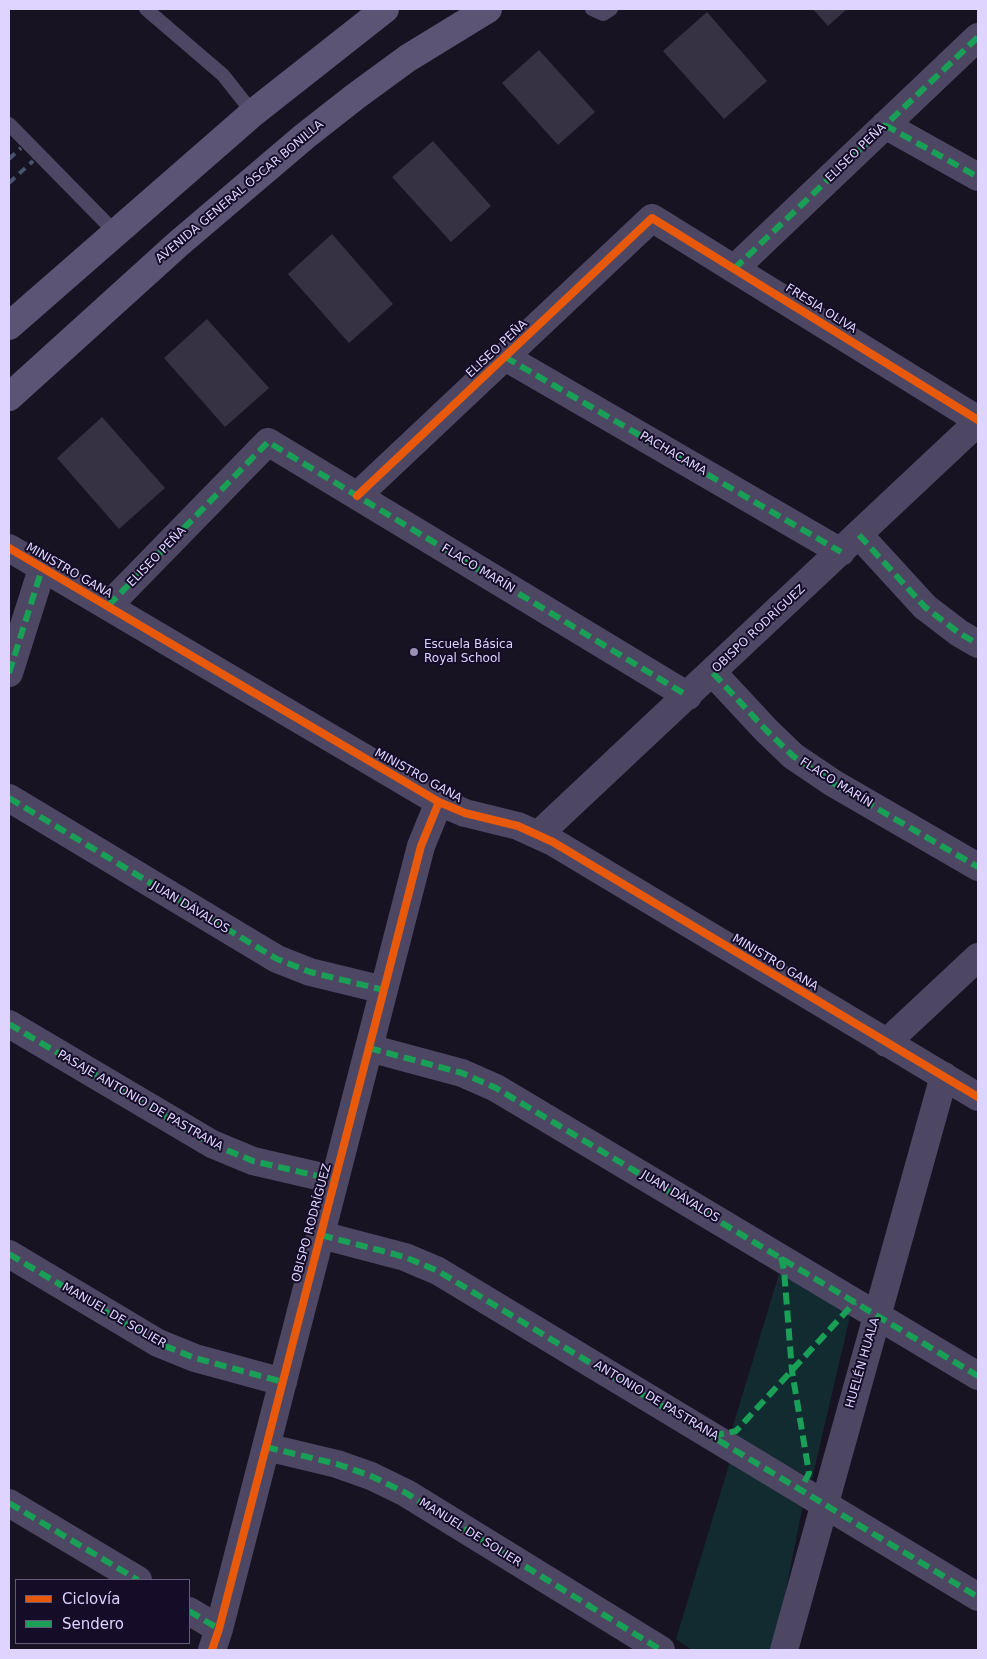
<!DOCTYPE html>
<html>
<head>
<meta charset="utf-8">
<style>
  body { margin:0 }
  #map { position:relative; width:987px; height:1659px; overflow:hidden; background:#181322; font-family:"DejaVu Sans",sans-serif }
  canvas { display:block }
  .frame { position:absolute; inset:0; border:10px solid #dfd4ff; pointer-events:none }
  .legend { position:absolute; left:15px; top:1579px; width:175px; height:65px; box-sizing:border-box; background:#150d28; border:1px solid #665d7e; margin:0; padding:6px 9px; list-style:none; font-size:15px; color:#dfd4ff }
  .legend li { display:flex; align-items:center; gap:10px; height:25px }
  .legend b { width:25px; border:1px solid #665d7e }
</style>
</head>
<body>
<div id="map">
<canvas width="987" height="1659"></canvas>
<div class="frame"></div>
<ul class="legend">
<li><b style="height:6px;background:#e8590c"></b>Ciclovía</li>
<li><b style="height:6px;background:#1a9f57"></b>Sendero</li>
</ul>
</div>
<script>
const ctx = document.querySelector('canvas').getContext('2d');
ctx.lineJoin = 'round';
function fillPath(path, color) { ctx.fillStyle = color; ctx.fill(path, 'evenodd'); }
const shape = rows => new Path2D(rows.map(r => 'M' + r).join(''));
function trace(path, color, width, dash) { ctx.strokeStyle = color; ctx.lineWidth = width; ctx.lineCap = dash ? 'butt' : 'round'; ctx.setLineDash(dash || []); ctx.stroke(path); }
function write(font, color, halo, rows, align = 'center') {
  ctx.font = font + ' "DejaVu Sans",sans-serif'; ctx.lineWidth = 4; ctx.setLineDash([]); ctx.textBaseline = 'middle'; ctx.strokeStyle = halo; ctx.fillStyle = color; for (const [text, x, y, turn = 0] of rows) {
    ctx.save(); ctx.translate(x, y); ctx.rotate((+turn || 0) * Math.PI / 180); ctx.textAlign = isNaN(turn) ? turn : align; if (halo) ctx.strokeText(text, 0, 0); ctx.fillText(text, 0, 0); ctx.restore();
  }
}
const green = shape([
  [782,1264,852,1308,812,1479,730,1436],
  [732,1455,805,1495,774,1650,692,1650,676,1639]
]);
const building = shape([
  [813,9,847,9,828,26],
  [707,12,767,81,724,119,663,51],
  [539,50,595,112,558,145,502,83],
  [433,141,491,206,451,242,392,177],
  [332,234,393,304,349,343,288,274],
  [207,319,269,388,225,427,164,358],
  [102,417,165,488,119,529,57,458]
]);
const service = shape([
  [146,9,223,75,253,113],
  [592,9,603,14,611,9],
  [9,124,115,232]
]);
const minor = shape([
  [885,125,978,177],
  [734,269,978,37],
  [505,357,841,552],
  [357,496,652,218,978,420],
  [859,535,925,607,959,633,978,644],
  [9,548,439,802,465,813,518,826,553,842,978,1097],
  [108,606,268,442,688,696],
  [9,673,42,569],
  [713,673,766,730,793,756,833,783,978,867],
  [9,798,277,959,310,972,384,990],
  [539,834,978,422],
  [9,1024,212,1144,253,1161,335,1180],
  [886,1043,978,957],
  [369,1048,462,1073,496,1088,978,1376],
  [321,1235,405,1257,438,1271,978,1597],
  [9,1254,158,1343,195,1358,283,1382],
  [266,1447,337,1464,371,1476,406,1493,661,1650],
  [9,1503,138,1580],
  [189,1611,219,1629],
  [212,1650,219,1629,421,846,439,802],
  [784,1650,944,1076]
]);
const secondary = shape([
  [9,326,253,113,385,9],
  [9,397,178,244,305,136,356,96,408,58,488,9]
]);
const rail = shape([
  [9,159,21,148],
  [9,183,33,161]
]);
const quiet = shape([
  [885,125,978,177],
  [734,269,978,37],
  [505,357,841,552],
  [859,535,925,607,959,633,978,644],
  [108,606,268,442,688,696],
  [9,673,42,569],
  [713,673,766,730,793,756,833,783,978,867],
  [9,798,277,959,310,972,384,990],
  [9,1024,212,1144,253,1161,335,1180],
  [369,1048,462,1073,496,1088,978,1376],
  [321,1235,405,1257,438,1271,978,1597],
  [9,1254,158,1343,195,1358,283,1382],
  [781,1257,784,1270,792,1371,809,1473,801,1489],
  [712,1436,736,1431,855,1302],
  [266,1447,337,1464,371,1476,406,1493,661,1650],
  [9,1503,138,1580],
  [189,1611,219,1629]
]);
const cycleway = shape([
  [357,496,652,218,978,420],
  [9,548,439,802,465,813,518,826,553,842,978,1097],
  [212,1650,219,1629,421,846,439,802]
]);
const markers = [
  [414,652,5,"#9990b2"]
];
const streetNames = [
  ["ELISEO PEÑA",856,153,-44],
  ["AVENIDA GENERAL ÓSCAR BONILLA",240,192,-40],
  ["FRESIA OLIVA",821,309,32],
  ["ELISEO PEÑA",497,349,-43],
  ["PACHACAMA",673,454,30],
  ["ELISEO PEÑA",157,557,-46],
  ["FLACO MARÍN",478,569,31],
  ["MINISTRO GANA",69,571,30],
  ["OBISPO RODRÍGUEZ",759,629,-43],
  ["MINISTRO GANA",418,776,29],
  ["FLACO MARÍN",836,783,32],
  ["JUAN DÁVALOS",190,908,31],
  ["MINISTRO GANA",775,963,31],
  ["PASAJE ANTONIO DE PASTRANA",140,1101,30],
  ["JUAN DÁVALOS",680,1197,31],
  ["OBISPO RODRÍGUEZ",312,1223,-75],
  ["MANUEL DE SOLIER",114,1316,30],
  ["HUELÉN HUALA",863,1363,-74],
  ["ANTONIO DE PASTRANA",656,1401,31],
  ["MANUEL DE SOLIER",470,1533,32]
];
const poiNames = [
  ["Escuela Básica",424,645],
  ["Royal School",424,659]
];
fillPath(green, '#112b31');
fillPath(building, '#373144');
trace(service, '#4d4763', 14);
trace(minor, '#4d4763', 28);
trace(secondary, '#5b5475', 28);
trace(rail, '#46556d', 4, [8, 6]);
trace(quiet, '#1a9f57', 6, [12, 6]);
trace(cycleway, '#e8590c', 8);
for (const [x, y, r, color] of markers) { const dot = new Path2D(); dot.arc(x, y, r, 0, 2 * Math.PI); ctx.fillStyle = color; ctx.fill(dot); trace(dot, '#150d28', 2); }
write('12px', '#dfd4ff', '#150d28', streetNames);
write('12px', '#dfd4ff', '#150d28', poiNames, 'left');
</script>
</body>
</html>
